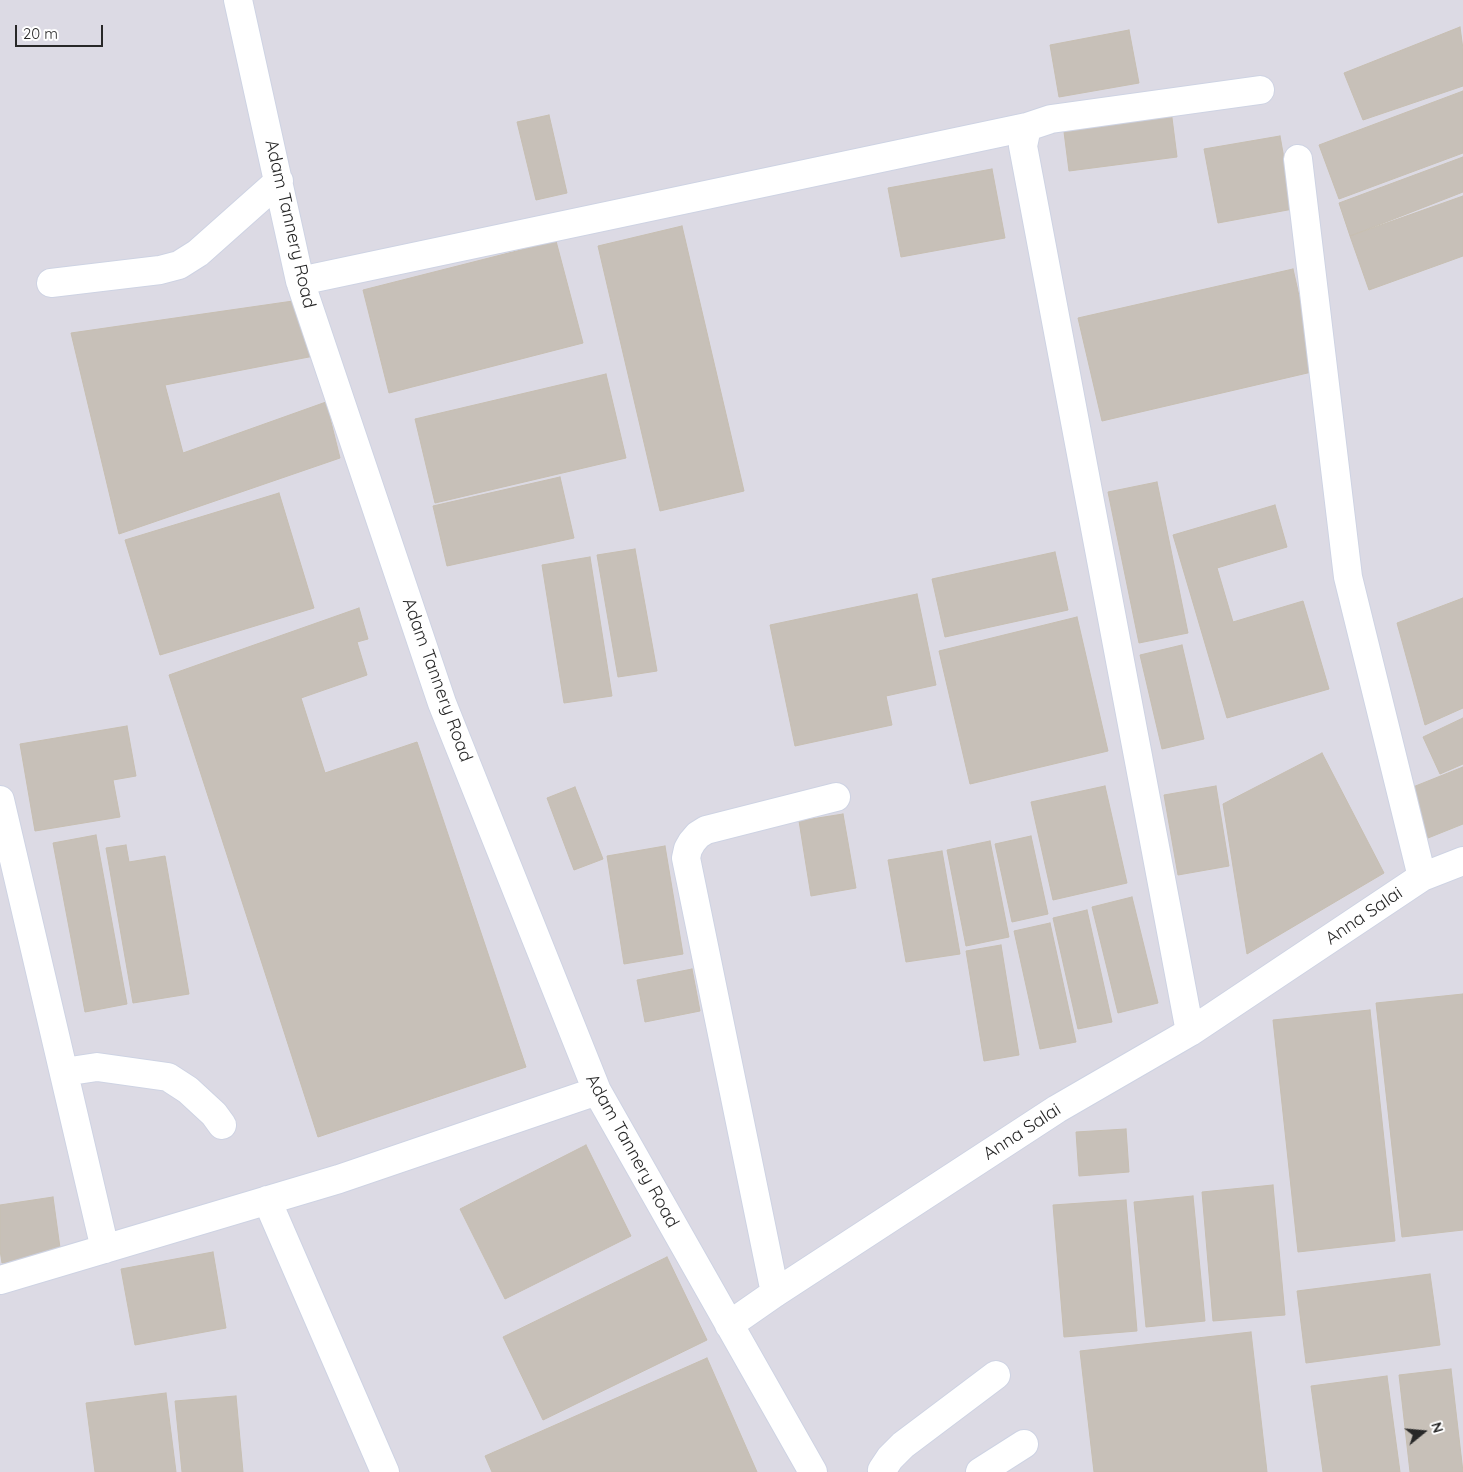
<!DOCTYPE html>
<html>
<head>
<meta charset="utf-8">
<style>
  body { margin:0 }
  #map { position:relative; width:1463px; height:1472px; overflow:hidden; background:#ece3d8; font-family:Quicksand,sans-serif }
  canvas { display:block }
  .north { position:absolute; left:1398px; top:1407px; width:50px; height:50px; -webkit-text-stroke:4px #fff; paint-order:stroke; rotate:73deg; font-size:14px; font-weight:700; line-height:20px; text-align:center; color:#282828 }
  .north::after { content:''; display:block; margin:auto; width:18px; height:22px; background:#282828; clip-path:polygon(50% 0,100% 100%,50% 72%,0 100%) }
  .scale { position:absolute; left:15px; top:25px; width:88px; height:22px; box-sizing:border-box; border:2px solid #282828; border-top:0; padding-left:6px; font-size:15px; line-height:18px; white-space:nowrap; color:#282828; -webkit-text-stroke:4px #fff; paint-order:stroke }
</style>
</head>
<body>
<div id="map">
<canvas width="1463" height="1472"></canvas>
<div class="north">N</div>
<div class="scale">20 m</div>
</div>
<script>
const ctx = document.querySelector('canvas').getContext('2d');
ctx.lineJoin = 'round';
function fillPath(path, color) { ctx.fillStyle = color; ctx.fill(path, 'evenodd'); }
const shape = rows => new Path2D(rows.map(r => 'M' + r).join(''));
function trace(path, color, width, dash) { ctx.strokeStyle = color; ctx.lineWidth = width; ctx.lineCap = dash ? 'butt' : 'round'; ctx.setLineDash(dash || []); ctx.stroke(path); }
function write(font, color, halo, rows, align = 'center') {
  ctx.font = font + ' Quicksand,sans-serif'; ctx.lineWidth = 4; ctx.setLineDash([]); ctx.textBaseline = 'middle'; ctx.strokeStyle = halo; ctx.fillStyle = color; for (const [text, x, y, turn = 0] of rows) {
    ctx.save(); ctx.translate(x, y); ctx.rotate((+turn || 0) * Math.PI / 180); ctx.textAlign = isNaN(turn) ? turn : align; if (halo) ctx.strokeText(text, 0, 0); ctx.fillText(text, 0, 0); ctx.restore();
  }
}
const industrial = shape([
  [0,0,1463,0,1463,1472,0,1472]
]);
const building = shape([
  [1460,27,1463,49,1463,86,1363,120,1344,73,1460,27],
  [1129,30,1139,83,1059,97,1050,45,1129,30],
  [1463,91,1463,153,1339,199,1319,145,1463,91],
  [1171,110,1177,157,1069,171,1063,124,1171,110],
  [549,115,567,193,536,200,517,122,549,115],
  [1280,136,1293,209,1218,223,1204,149,1280,136],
  [1463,157,1463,192,1350,236,1339,203,1463,157],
  [992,169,1005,238,901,257,888,188,992,169],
  [1463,196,1463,256,1369,290,1350,236,1463,196],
  [682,226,744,491,660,511,598,246,682,226],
  [556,241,583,343,389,393,363,290,556,241],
  [1293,269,1316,371,1102,421,1078,318,1293,269],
  [300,300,314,356,165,385,183,453,326,402,340,458,119,534,71,333,300,300],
  [606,374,626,458,435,503,415,419,606,374],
  [560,477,574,538,447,566,433,506,560,477],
  [1157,482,1188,633,1139,643,1108,492,1157,482],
  [279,493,314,608,160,655,125,540,279,493],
  [1275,505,1287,547,1217,568,1233,622,1303,601,1329,689,1227,718,1173,535,1275,505],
  [635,549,657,671,618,677,597,555,635,549],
  [1055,552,1068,610,945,637,932,579,1055,552],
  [590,557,612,696,564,703,542,565,590,557],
  [917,594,936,685,886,696,892,725,795,746,770,625,917,594],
  [1463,598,1463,708,1425,725,1397,623,1463,598],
  [359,608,368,639,357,642,367,675,301,698,325,773,417,742,526,1067,318,1137,169,675,359,608],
  [1077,617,1108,751,970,784,939,651,1077,617],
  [1182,645,1204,739,1162,749,1140,655,1182,645],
  [1463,718,1463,764,1440,774,1423,737,1463,718],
  [127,726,136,776,113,780,120,817,35,831,20,744,127,726],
  [1322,753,1384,873,1247,954,1223,804,1322,753],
  [1463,767,1463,824,1428,838,1408,789,1463,767],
  [1105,786,1127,883,1053,900,1031,802,1105,786],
  [1216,786,1229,866,1178,875,1164,795,1216,786],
  [575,787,603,859,574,870,547,798,575,787],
  [843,814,856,888,811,896,799,821,843,814],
  [96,835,127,1004,85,1012,53,843,96,835],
  [1031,836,1048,914,1012,922,995,844,1031,836],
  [990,841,1009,937,966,946,947,850,990,841],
  [126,845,129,862,165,856,189,994,133,1003,106,848,126,845],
  [665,846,683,954,624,964,607,856,665,846],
  [942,851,960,954,906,962,888,860,942,851],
  [1132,897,1158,1003,1118,1013,1092,907,1132,897],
  [1087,910,1112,1022,1078,1029,1053,918,1087,910],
  [1050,923,1076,1042,1040,1049,1014,931,1050,923],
  [1001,945,1019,1055,984,1061,966,951,1001,945],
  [692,969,700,1011,645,1022,637,980,692,969],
  [1463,994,1463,1230,1402,1237,1376,1003,1463,994],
  [1370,1010,1395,1241,1298,1252,1273,1020,1370,1010],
  [1126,1129,1129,1172,1079,1176,1076,1132,1126,1129],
  [586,1145,631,1236,505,1299,460,1209,586,1145],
  [1273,1185,1285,1315,1213,1321,1202,1192,1273,1185],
  [1193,1196,1205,1321,1146,1327,1134,1202,1193,1196],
  [53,1197,61,1255,2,1263,0,1250,0,1205,53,1197],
  [1126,1200,1137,1331,1064,1337,1053,1205,1126,1200],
  [213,1252,226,1328,135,1345,121,1269,213,1252],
  [667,1257,707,1340,543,1420,503,1337,667,1257],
  [1430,1274,1440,1345,1306,1363,1297,1291,1430,1274],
  [1251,1332,1267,1472,1094,1472,1080,1351,1251,1332],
  [707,1358,757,1472,492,1472,485,1456,707,1358],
  [1451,1369,1463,1472,1410,1472,1399,1375,1451,1369],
  [1387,1376,1400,1472,1323,1472,1311,1386,1387,1376],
  [166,1393,176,1472,95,1472,86,1403,166,1393],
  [236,1396,243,1472,182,1472,175,1401,236,1396]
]);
const minor = shape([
  [238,0,300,281,442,703,597,1091,813,1472],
  [1298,159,1348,577,1422,877],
  [300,281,1027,127],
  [51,283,160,270,179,265,198,253,279,181],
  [0,800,105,1249],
  [1190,1032,1023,146,1027,127,1051,119,1260,90],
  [64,1072,97,1067,168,1077,188,1090,214,1114,222,1125],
  [267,1200,385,1472],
  [0,1280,339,1179,597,1091],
  [775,1293,686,858,688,849,692,842,698,835,706,830,836,797],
  [729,1325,775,1293,1057,1109,1190,1032,1422,877,1463,861],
  [883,1472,882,1470,890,1458,903,1445,996,1375],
  [980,1472,1024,1444]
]);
const streetNames = [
  ["Adam Tannery Road",290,224,77],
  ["Adam Tannery Road",437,680,70],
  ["Anna Salai",1364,916,-34],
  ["Anna Salai",1022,1132,-33],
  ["Adam Tannery Road",632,1151,61]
];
fillPath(industrial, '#dcdae4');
fillPath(building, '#c7c0b8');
trace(building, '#c7bfb2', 1);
trace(minor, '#ced3e3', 30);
trace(minor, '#fff', 28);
write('18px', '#282828', '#fff', streetNames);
</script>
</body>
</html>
